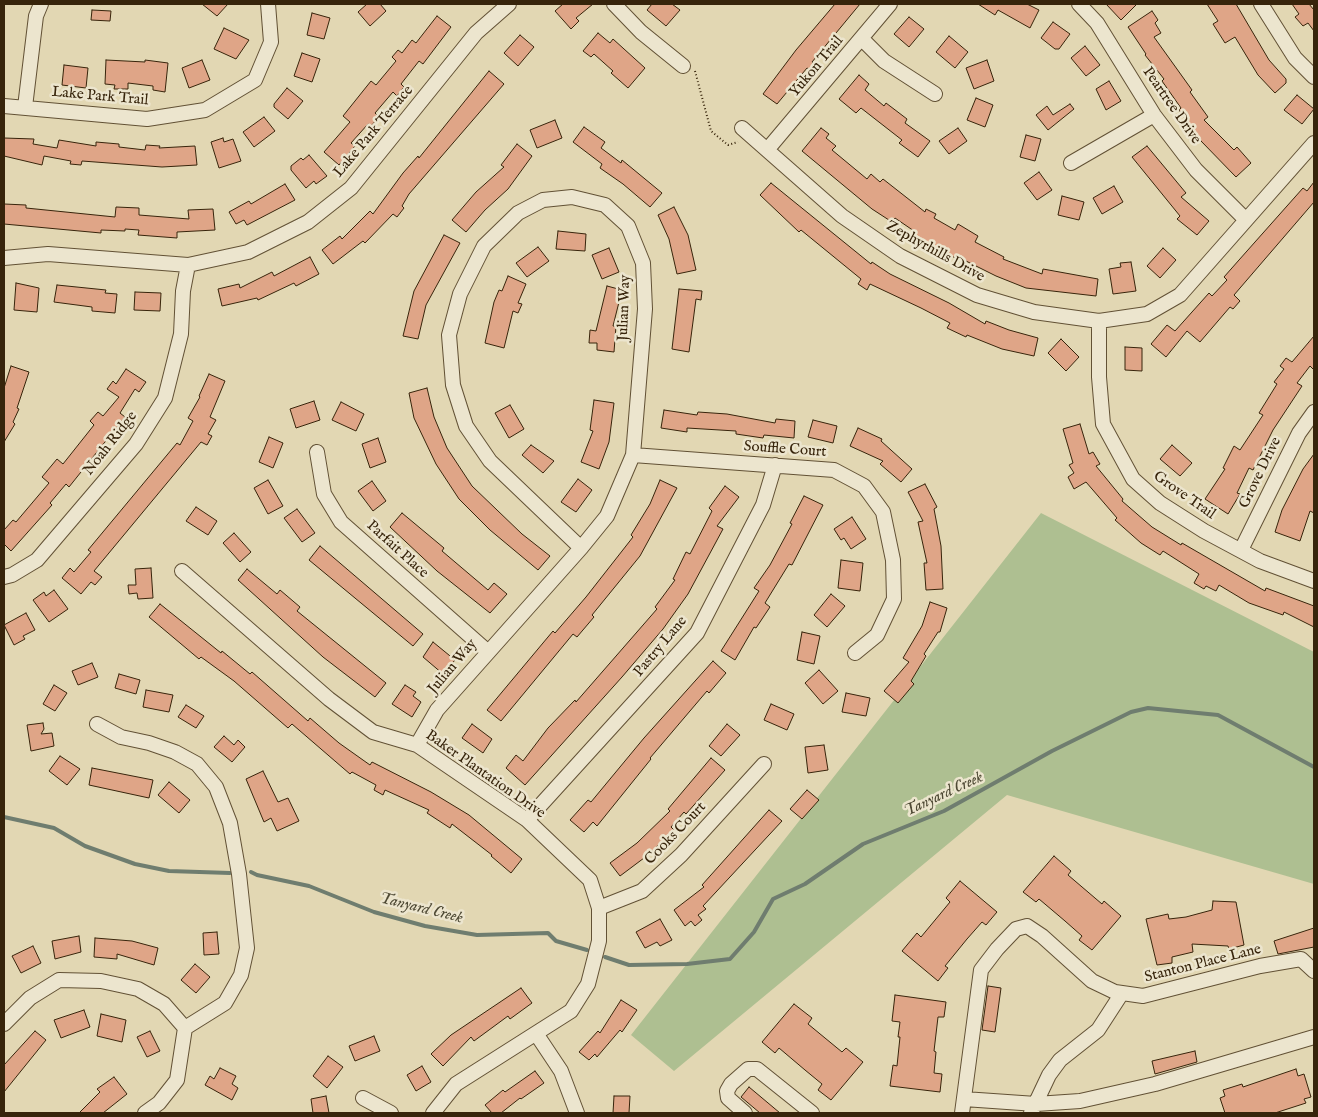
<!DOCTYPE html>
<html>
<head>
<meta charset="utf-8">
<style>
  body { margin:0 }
  #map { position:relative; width:1318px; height:1117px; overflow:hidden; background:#e2d7b3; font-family:"IM FELL English",serif }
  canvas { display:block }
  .frame { position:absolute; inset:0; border:5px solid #37240b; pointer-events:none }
</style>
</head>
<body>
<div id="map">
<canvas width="1318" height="1117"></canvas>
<div class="frame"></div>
</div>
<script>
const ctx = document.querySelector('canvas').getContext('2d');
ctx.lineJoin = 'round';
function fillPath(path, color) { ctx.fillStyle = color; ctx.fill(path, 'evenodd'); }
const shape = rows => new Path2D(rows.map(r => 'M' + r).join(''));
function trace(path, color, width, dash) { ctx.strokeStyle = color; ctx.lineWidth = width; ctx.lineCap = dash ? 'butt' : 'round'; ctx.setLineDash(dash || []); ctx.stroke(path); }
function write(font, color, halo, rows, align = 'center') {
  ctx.font = font + ' "IM FELL English",serif'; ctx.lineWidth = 5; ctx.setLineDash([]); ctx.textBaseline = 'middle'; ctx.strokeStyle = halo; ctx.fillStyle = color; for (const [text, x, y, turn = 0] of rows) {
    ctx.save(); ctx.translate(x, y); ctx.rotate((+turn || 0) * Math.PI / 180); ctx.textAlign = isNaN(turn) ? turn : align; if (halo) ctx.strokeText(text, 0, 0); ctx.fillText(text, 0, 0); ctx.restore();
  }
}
const green = shape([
  [1041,513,1314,652,1314,884,1007,795,674,1071,631,1035]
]);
const stream = shape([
  [4,817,54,828,85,846,135,864,169,871,230,873],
  [251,872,257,875,309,886,374,912,425,926,477,935,548,933,556,941,587,950],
  [605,957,629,965,687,964,730,959,754,932,773,899,805,884,863,844,944,811,1052,751,1131,712,1148,708,1218,715,1314,767]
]);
const building = shape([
  [202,4,228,4,217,16,202,4],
  [367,4,380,4,386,11,370,26,358,12,367,4],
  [563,4,593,4,576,18,579,21,571,29,555,11,563,4],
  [652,4,672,4,680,10,666,26,647,10,652,4],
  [835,4,860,4,812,62,817,66,813,71,807,68,777,104,763,94,796,50,835,4],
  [978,4,1027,4,1039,10,1030,28,998,10,995,15,978,4],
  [1106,4,1137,4,1121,20,1106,4],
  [1207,4,1236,4,1269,60,1286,79,1286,83,1275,93,1258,75,1235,37,1225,43,1213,24,1218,21,1207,4],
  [1292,4,1309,4,1314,10,1314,31,1308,23,1303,26,1295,17,1299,14,1292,4],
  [92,10,111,11,110,21,91,20,92,10],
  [1152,11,1158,20,1155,23,1161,33,1154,37,1192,90,1190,92,1208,117,1204,120,1234,150,1237,147,1251,163,1236,177,1201,141,1179,110,1181,108,1162,81,1164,79,1145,55,1146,54,1128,27,1152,11],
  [312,13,330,18,324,39,307,35,312,13],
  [437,16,451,27,423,64,419,61,401,84,404,87,397,96,393,92,375,113,379,117,371,126,368,124,351,143,355,146,339,165,324,152,350,122,343,116,371,81,376,85,396,61,392,57,398,50,402,53,412,40,416,43,437,16],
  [909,17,924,29,909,47,894,34,909,17],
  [1053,22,1070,34,1059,49,1055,49,1041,38,1053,22],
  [224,28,249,40,236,59,214,49,224,28],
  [598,33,610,43,613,39,645,68,628,88,611,73,613,71,594,54,591,57,583,51,598,33],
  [520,35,534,47,518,66,504,53,520,35],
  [949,36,968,52,955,68,936,52,949,36],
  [1085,46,1100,65,1086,76,1071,58,1085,46],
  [302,53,320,59,312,82,294,76,302,53],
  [106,60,145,62,145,60,168,63,165,92,153,90,153,86,128,83,128,89,114,89,115,85,105,84,106,60],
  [202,60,210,80,189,88,182,68,202,60],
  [987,60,994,81,974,89,966,68,987,60],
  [64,65,88,68,86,88,62,85,64,65],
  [489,71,504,84,409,194,402,206,404,208,397,217,393,214,365,243,363,241,333,264,322,250,340,236,342,239,370,211,373,214,403,173,418,156,419,158,489,71],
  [859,75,869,84,865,90,884,106,886,103,907,119,905,123,930,141,918,157,899,143,902,140,861,108,856,113,839,99,859,75],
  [1109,81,1121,101,1106,110,1096,89,1109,81],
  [287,88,303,101,288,119,274,107,274,104,287,88],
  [1297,95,1314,109,1302,124,1284,110,1297,95],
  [976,98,993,105,985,127,967,120,976,98],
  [1070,104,1074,109,1048,130,1036,115,1047,106,1053,115,1070,104],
  [264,117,275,131,254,147,243,132,264,117],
  [555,120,562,138,537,148,530,130,555,120],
  [584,127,605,142,601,148,621,163,622,160,662,193,650,207,623,184,600,168,602,164,573,142,584,127],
  [821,128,829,134,826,138,836,146,832,150,867,179,871,174,880,182,883,179,925,212,926,209,936,214,934,218,955,230,958,224,978,236,975,242,1004,257,1003,259,1042,274,1043,269,1098,279,1096,296,1026,288,996,276,964,260,963,262,912,235,914,231,895,218,892,222,872,209,802,151,821,128],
  [958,128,967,141,949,154,939,141,958,128],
  [1026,135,1041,139,1035,161,1020,157,1026,135],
  [4,138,34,139,33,144,57,148,59,140,96,146,96,142,119,144,119,147,145,150,146,145,160,146,159,148,195,146,197,165,162,167,82,161,81,165,70,164,71,161,44,156,42,165,4,156,4,138],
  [223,138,224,142,233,139,241,161,219,168,211,142,223,138],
  [517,144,532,156,508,189,485,210,466,232,452,220,476,192,504,167,501,165,517,144],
  [1147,146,1186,193,1181,197,1209,221,1197,235,1177,219,1180,216,1132,157,1147,146],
  [309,155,327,176,316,184,314,181,306,188,291,170,291,166,301,158,303,160,309,155],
  [1039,172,1052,190,1037,200,1024,183,1039,172],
  [1314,182,1314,202,1234,295,1240,301,1233,309,1230,307,1200,342,1187,331,1166,357,1151,344,1167,325,1175,331,1209,293,1212,296,1227,280,1224,277,1239,260,1303,188,1307,191,1314,182],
  [771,183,871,264,872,262,890,274,949,303,985,324,986,321,1009,330,1038,338,1034,356,1002,349,967,335,966,337,947,328,950,323,921,308,870,284,867,290,858,284,861,279,801,230,799,232,760,195,771,183],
  [285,184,295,200,247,225,244,220,236,224,229,212,249,201,251,204,285,184],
  [1114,186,1123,202,1102,214,1093,198,1114,186],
  [1062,196,1084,202,1079,220,1058,215,1062,196],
  [4,204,26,205,26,208,115,217,116,207,139,208,139,215,189,219,188,210,213,209,215,230,177,232,177,238,138,235,139,230,125,229,125,231,101,230,101,233,4,224,4,204],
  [674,207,688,235,696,270,677,274,669,239,658,215,674,207],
  [558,231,586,234,585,251,556,249,558,231],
  [444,235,460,243,426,305,418,339,403,336,414,291,444,235],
  [538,247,549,261,527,277,516,263,538,247],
  [609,248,619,272,602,279,592,255,609,248],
  [1163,248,1176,260,1160,278,1147,266,1163,248],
  [310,257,319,274,296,286,294,283,258,300,257,298,222,306,218,289,239,284,240,288,272,272,274,276,310,257],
  [1131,262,1136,291,1113,294,1109,269,1121,267,1120,263,1131,262],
  [508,276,526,284,518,303,522,304,518,313,513,311,504,348,485,343,494,302,499,290,502,291,508,276],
  [16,283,39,288,37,312,14,310,16,283],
  [57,285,106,290,105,293,117,294,115,313,92,311,92,307,54,302,57,285],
  [607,286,622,290,613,326,616,326,614,352,597,350,597,343,589,343,590,330,596,331,607,286],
  [679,289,702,291,701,300,696,299,689,352,672,349,679,289],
  [135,292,161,293,160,311,134,310,135,292],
  [1314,336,1314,370,1310,366,1297,383,1302,386,1273,430,1253,470,1249,468,1237,493,1240,494,1228,514,1205,499,1225,469,1223,468,1234,446,1240,450,1263,415,1259,413,1277,384,1274,382,1284,369,1280,366,1286,358,1292,362,1314,336],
  [1061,339,1079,357,1066,371,1048,353,1061,339],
  [1125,347,1142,348,1142,371,1125,370,1125,347],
  [11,366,29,372,17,408,19,409,13,422,15,424,4,442,4,388,11,366],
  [126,369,146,382,139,392,135,389,120,413,125,417,69,487,66,484,50,503,52,505,11,551,4,544,4,530,13,520,16,522,49,483,42,477,57,459,63,464,94,425,90,421,98,412,103,416,119,397,107,389,113,381,116,384,126,369],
  [209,374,225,381,210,417,216,420,208,434,212,436,207,445,201,442,94,571,102,577,95,585,91,582,81,594,62,578,70,568,74,572,91,552,88,550,177,443,180,445,193,421,188,418,200,397,199,396,209,374],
  [427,388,434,417,447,448,472,486,522,534,550,556,538,570,490,530,459,499,436,464,414,418,409,393,427,388],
  [594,400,614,403,609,442,599,469,581,462,593,431,590,430,594,400],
  [314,401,320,420,296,428,290,409,314,401],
  [341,402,364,414,356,431,332,420,341,402],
  [510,405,524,429,509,438,495,413,510,405],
  [664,410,697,415,698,412,727,414,775,423,776,419,795,421,794,438,764,435,763,438,736,434,736,431,687,428,687,432,661,428,664,410],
  [813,420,837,426,833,443,808,437,813,420],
  [1080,424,1089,454,1093,452,1100,464,1096,466,1123,499,1122,501,1152,527,1181,545,1182,543,1265,591,1266,588,1314,606,1314,627,1284,612,1283,615,1249,603,1219,585,1216,591,1206,586,1204,589,1194,583,1199,574,1163,551,1160,555,1141,543,1115,520,1117,518,1086,482,1074,489,1068,477,1074,473,1069,465,1073,463,1063,429,1080,424],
  [858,428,882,439,881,441,912,469,901,482,880,464,883,461,850,446,858,428],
  [269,437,283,443,273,468,259,462,269,437],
  [378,438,386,462,370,468,362,444,378,438],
  [531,445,554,461,543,473,522,455,531,445],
  [1172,445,1192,463,1180,476,1160,459,1172,445],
  [1314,454,1314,513,1310,511,1300,541,1275,532,1282,510,1303,469,1314,454],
  [578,479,592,490,576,512,561,502,578,479],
  [268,480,283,506,268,514,254,488,268,480],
  [660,480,677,488,640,556,592,615,594,617,577,637,573,634,501,721,487,710,553,631,555,633,586,597,633,537,631,535,650,504,660,480],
  [372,481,386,501,373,511,358,491,372,481],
  [925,484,937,507,934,509,941,546,943,589,926,590,924,563,927,563,918,522,923,521,908,492,925,484],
  [725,486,739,497,717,526,723,529,688,594,663,629,622,677,525,785,506,768,516,755,523,761,548,728,575,700,576,702,657,609,655,607,675,580,673,579,686,552,690,554,712,511,709,508,725,486],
  [804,496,823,505,792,565,789,564,765,603,770,607,756,628,754,627,735,660,721,651,759,591,754,588,770,565,792,524,790,523,804,496],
  [196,507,217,521,208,535,186,521,196,507],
  [297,509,315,533,302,542,284,518,297,509],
  [402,513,444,548,442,551,488,590,494,583,507,594,490,613,437,571,390,527,402,513],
  [852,517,866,539,851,549,844,538,841,540,834,529,852,517],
  [234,533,251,552,240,562,223,543,234,533],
  [320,546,423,634,413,646,309,560,320,546],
  [841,560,863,563,860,591,838,588,841,560],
  [151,568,153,598,138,599,137,593,129,594,128,585,136,585,135,569,151,568],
  [247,569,277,594,280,590,300,607,297,611,386,683,375,697,323,657,238,580,247,569],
  [54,590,68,609,49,622,33,600,44,592,46,596,54,590],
  [831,594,845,606,827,627,814,615,831,594],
  [930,602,947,608,940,632,938,632,924,654,926,656,911,681,914,684,898,703,884,691,909,662,903,658,922,626,930,602],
  [160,604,221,653,222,651,250,674,252,672,308,721,310,718,339,743,370,765,372,762,431,792,469,815,522,859,511,873,491,856,492,855,452,824,450,828,427,813,429,810,385,790,383,795,374,790,376,785,352,772,350,774,292,724,288,728,234,681,201,657,199,659,149,617,160,604],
  [26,613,35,630,23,636,25,639,14,645,4,625,26,613],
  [802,632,820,636,814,664,797,660,802,632],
  [433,642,455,660,443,674,423,657,433,642],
  [713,661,726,673,709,693,707,691,650,758,651,759,597,826,593,822,584,832,570,820,588,800,591,802,644,738,713,661],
  [92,663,98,677,78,685,72,671,92,663],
  [819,670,838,691,823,704,805,683,819,670],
  [119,674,140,680,136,694,115,688,119,674],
  [54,685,67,693,55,711,43,704,54,685],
  [405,685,416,692,413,696,421,702,412,717,392,704,405,685],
  [146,690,173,695,169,712,143,707,146,690],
  [846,693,870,698,866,716,842,712,846,693],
  [771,704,794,714,787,730,764,720,771,704],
  [186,705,204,716,196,728,178,717,186,705],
  [43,723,44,729,41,734,52,733,54,746,31,751,27,725,43,723],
  [472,724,492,739,483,753,462,738,472,724],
  [727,724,740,735,721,756,709,746,727,724],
  [224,736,234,745,238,740,245,747,232,762,214,747,224,736],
  [824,745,828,770,808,773,805,747,824,745],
  [60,756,80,769,67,785,49,771,60,756],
  [711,758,725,770,686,814,684,812,671,827,674,830,648,855,620,876,610,863,637,843,670,811,668,809,711,758],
  [92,768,153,780,149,798,89,785,92,768],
  [263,771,278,802,288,798,299,821,277,831,271,818,264,822,246,779,263,771],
  [169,782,190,800,179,813,158,795,169,782],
  [807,790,819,800,802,819,790,809,807,790],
  [769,810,782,821,703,906,706,909,698,915,702,920,695,926,691,921,685,926,674,910,704,887,702,885,769,810],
  [1054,856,1071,871,1068,875,1102,904,1104,901,1121,916,1092,950,1079,940,1082,936,1065,921,1039,899,1036,902,1023,892,1054,856],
  [960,881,997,912,986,925,982,922,967,939,945,966,948,968,938,981,902,951,917,933,921,937,950,902,946,898,960,881],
  [1213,901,1236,902,1244,945,1229,949,1228,946,1192,944,1193,952,1172,957,1172,963,1157,965,1146,919,1168,914,1169,919,1186,917,1212,910,1213,901],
  [660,919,672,940,660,946,657,942,645,948,636,932,660,919],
  [1314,928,1314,947,1278,954,1274,941,1314,928],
  [217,932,219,954,204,955,203,933,217,932],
  [79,936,81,952,55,959,52,941,79,936],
  [95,938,132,941,158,948,154,965,117,954,117,959,94,957,95,938],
  [33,946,41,963,21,973,12,956,33,946],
  [195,964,210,977,196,993,181,980,195,964],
  [988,986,1001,988,995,1032,982,1030,988,986],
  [521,988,532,1003,510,1019,508,1016,474,1041,471,1037,443,1066,431,1054,451,1035,521,988],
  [895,995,946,1002,944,1017,938,1017,934,1051,936,1052,934,1073,942,1074,940,1092,890,1086,893,1065,897,1066,900,1037,898,1037,900,1022,892,1021,895,995],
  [621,1000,637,1010,622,1032,620,1030,597,1057,595,1054,589,1060,579,1052,598,1031,600,1033,621,1000],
  [794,1004,812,1018,808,1024,842,1052,846,1048,863,1062,831,1100,818,1090,822,1084,805,1070,779,1048,775,1053,762,1042,794,1004],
  [84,1010,90,1027,61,1038,54,1020,84,1010],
  [101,1014,126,1020,122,1042,97,1036,101,1014],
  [35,1031,46,1040,4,1092,4,1065,35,1031],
  [150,1031,160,1051,147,1057,137,1037,150,1031],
  [374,1036,380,1051,355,1061,349,1046,374,1036],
  [1195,1051,1197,1062,1155,1074,1152,1061,1195,1051],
  [328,1056,343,1067,327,1088,313,1076,328,1056],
  [422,1066,431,1082,416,1091,407,1075,422,1066],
  [220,1068,236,1076,232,1084,238,1088,232,1100,205,1085,210,1076,214,1079,220,1068],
  [1296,1069,1298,1076,1304,1074,1311,1097,1304,1099,1306,1103,1275,1113,1225,1113,1220,1098,1225,1096,1223,1090,1242,1084,1243,1087,1296,1069],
  [535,1071,544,1083,521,1099,520,1098,501,1113,492,1113,485,1105,503,1090,505,1092,535,1071],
  [114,1077,127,1094,103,1113,79,1113,100,1092,97,1089,114,1077],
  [749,1087,780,1113,760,1113,741,1097,749,1087],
  [326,1096,329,1113,313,1113,311,1099,326,1096],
  [614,1096,630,1096,629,1113,613,1113,614,1096]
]);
const path = shape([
  [695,71,711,131,728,145,738,142]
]);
const minor = shape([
  [614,4,641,32,683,66],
  [1079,4,1097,23,1154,115,1196,170,1245,219],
  [1261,4,1295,58,1314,77],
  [862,39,884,61,935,94],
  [4,106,147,119,205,110,255,80,271,42,268,4],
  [25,107,36,16,41,4],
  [742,128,842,216,900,256,977,295,1034,312,1099,321,1147,314,1180,295,1314,143],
  [767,150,890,4],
  [1071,163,1154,115],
  [4,258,48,254,188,265,248,252,308,222,351,188,476,33,509,4],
  [1099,321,1099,377,1103,424,1133,479,1160,503,1204,531,1260,561,1314,581],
  [317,452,324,494,341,522,487,651],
  [633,455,834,470,864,486,883,512,893,560,894,599,877,635,855,653],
  [1241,550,1299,433,1314,412],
  [182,571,329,699,373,732,417,745,527,820,590,880,599,908,599,941,588,984,571,1011,456,1084,433,1113],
  [4,577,12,575,37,560,136,444,165,398,181,334,183,291,188,265],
  [97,724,121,737,149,743,175,752,197,764,216,787,230,823,239,874,247,948,241,975,225,1003,185,1028],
  [417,745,437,710,581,548,607,516,633,455,645,309,643,263,628,226,605,205,572,197,543,200,518,213,484,246,460,294,449,335,453,385,466,426,490,461,581,548],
  [527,820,697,633,763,505,775,465],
  [599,908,642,891,681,855,764,764],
  [4,1024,30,998,59,980,101,981,138,989,164,1004,185,1028,177,1080,159,1103,145,1113],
  [537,1035,561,1071,577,1113],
  [363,1098,391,1113],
  [964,1099,1036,1104,1080,1101,1155,1084,1314,1037],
  [745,1113,728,1098,727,1091,731,1084,748,1069,757,1069,812,1113],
  [962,1113,981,970,997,949,1016,929,1027,926,1042,936,1092,981,1115,992,1143,996,1260,966,1301,959,1314,971],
  [1031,1113,1049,1075,1060,1060,1098,1030,1122,993]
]);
const streetNames = [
  ["Yukon Trail",817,67,-50],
  ["Lake Park Trail",100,97,5],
  ["Peartree Drive",1171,106,55],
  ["Lake Park Terrace",374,132,-50],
  ["Zephyrhills Drive",935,252,29],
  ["Julian Way",625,308,-88],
  ["Noah Ridge",111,444,-52],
  ["Souffle Court",785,450,4],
  ["Grove Drive",1261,473,-64],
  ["Grove Trail",1184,496,35],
  ["Parfait Place",397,550,42],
  ["Pastry Lane",661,647,-50],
  ["Julian Way",453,667,-50],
  ["Baker Plantation Drive",485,775,35],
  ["Cooks Court",676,834,-46],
  ["Stanton Place Lane",1203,964,-14]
];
const waterNames = [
  ["Tanyard Creek",944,795,-25],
  ["Tanyard Creek",421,909,14]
];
fillPath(green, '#aebf91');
trace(stream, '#6f7d6f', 4);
fillPath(building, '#dfa587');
trace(building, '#37240b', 1);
trace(minor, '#625135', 16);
trace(path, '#37240b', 2, [1, 2.5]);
trace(minor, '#ece5ce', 14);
write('15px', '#37240b', '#ece5ce', streetNames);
write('italic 16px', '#4e4934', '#ece5ce', waterNames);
</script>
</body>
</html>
